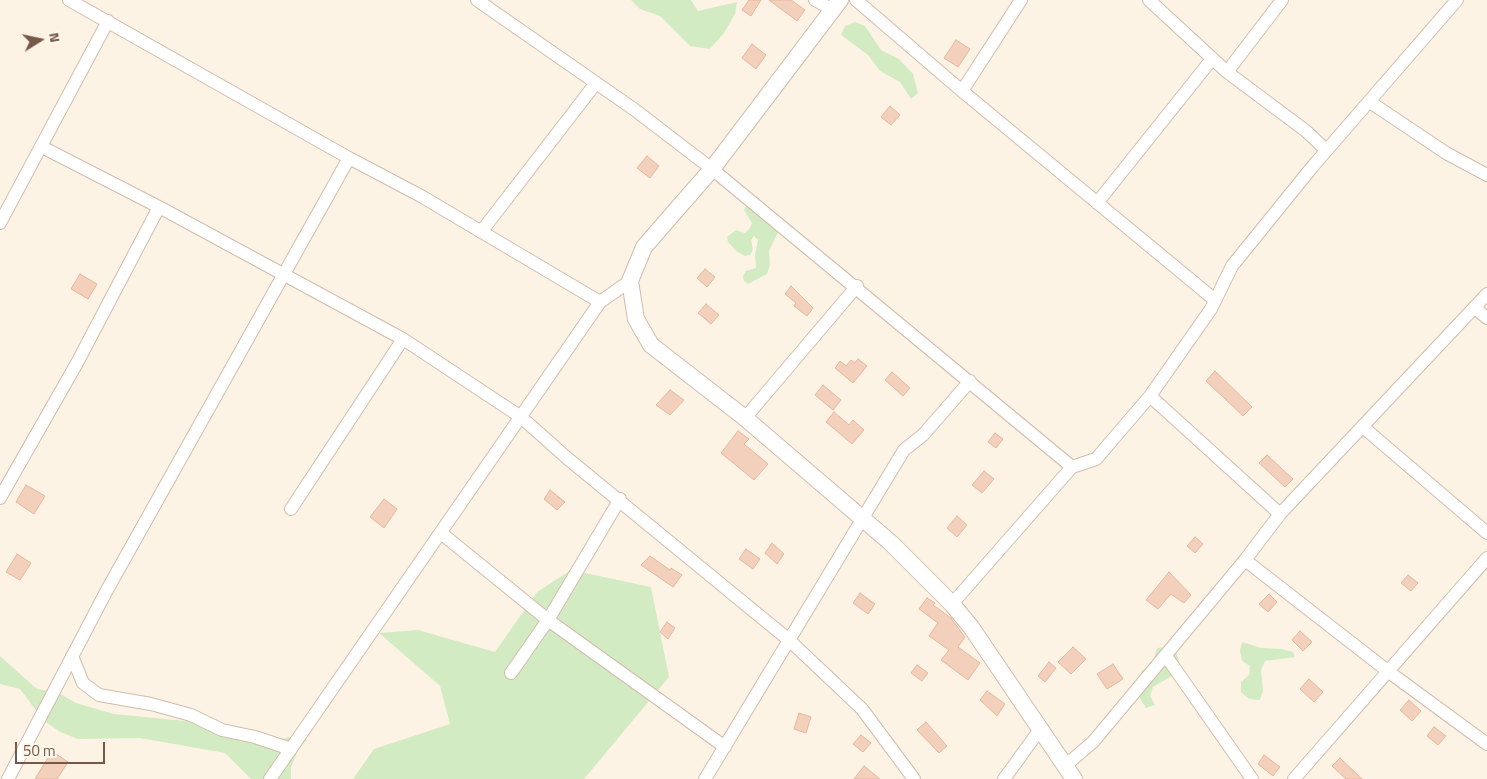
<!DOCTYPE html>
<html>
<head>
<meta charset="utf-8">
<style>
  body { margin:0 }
  #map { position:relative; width:1487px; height:779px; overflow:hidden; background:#fdf3e4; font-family:"Titillium Web",sans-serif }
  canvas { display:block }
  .north { position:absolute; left:15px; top:15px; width:50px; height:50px; -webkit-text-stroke:4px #fff7eb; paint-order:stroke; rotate:80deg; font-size:14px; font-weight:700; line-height:20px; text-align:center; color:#765849 }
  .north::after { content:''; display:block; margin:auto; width:18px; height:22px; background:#765849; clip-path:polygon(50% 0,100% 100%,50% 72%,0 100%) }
  .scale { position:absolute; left:15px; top:742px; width:90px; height:22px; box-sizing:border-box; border:2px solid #765849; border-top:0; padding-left:6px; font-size:15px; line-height:18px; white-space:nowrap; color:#765849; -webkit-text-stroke:4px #fff7eb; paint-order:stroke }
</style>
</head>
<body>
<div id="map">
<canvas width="1487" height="779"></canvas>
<div class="north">N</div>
<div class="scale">50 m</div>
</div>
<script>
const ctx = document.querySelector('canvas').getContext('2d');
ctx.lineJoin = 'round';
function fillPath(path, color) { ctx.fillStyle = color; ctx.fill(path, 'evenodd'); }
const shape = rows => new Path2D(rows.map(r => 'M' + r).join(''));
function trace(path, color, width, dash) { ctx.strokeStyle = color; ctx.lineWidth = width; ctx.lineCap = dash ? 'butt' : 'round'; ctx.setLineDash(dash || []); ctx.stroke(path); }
const green = shape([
  [631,0,691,0,698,11,737,2,735,14,724,33,710,49,690,46,660,16,640,9],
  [855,22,865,26,881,50,899,59,913,74,918,93,911,99,900,82,880,71,868,55,841,35,845,26],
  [751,205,777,228,778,232,769,251,770,265,767,274,748,284,744,281,743,276,746,271,756,268,755,255,758,240,754,236,751,240,753,250,750,255,745,256,736,251,728,242,727,237,736,230,745,233,750,228,752,223,744,210,746,206],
  [571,570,651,587,669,677,584,779,353,779,374,749,450,724,440,686,379,633,418,630,495,652,537,592],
  [1242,642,1262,648,1282,649,1293,652,1295,657,1265,661,1261,670,1263,691,1260,700,1249,699,1241,692,1241,682,1249,675,1250,666,1242,661,1240,651],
  [1167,647,1176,652,1179,661,1177,673,1153,687,1150,696,1155,705,1146,708,1135,690,1142,670,1151,669,1157,648],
  [0,656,37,689,57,692,76,703,114,714,215,724,234,731,250,743,270,746,288,737,307,740,299,748,291,767,291,779,251,779,225,753,140,738,78,739,60,732,43,720,20,689,0,684]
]);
const building = shape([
  [749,0,761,0,751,16,742,10,749,0],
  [769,0,791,0,805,10,797,21,769,0],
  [956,40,970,49,958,67,944,58,956,40],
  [752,44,766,55,756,69,742,58,752,44],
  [890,106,900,115,891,125,881,117,890,106],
  [647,156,659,166,650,178,637,168,647,156],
  [705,269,715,277,707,287,697,278,705,269],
  [80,274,97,284,88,299,71,289,80,274],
  [791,286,813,308,807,316,794,306,796,303,785,294,791,286],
  [706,304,719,315,711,324,698,313,706,304],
  [858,359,867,366,853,383,835,368,840,361,846,366,851,360,855,363,858,359],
  [1215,371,1252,407,1243,416,1206,381,1215,371],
  [892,372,910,388,903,396,885,380,892,372],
  [823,385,841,400,833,410,815,395,823,385],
  [670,390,684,400,670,415,656,405,670,390],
  [834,412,849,425,853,420,864,430,852,444,826,422,834,412],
  [738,431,749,439,744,444,768,464,754,480,721,453,738,431],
  [995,433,1003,439,996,448,988,442,995,433],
  [1267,455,1293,479,1285,487,1259,463,1267,455],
  [984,471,994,479,982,493,972,485,984,471],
  [26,485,45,496,34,514,16,502,26,485],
  [550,490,565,502,557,510,544,499,550,490],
  [384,499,397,509,384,528,370,517,384,499],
  [957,516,967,525,957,537,947,528,957,516],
  [1195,537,1203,544,1195,553,1187,546,1195,537],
  [772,543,784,554,777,564,765,553,772,543],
  [746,549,760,559,753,569,739,559,746,549],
  [17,554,31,563,20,580,6,572,17,554],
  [650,556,670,570,671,568,682,575,673,587,641,565,650,556],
  [1169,572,1191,595,1184,603,1171,594,1158,609,1146,600,1169,572],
  [1408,575,1418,583,1411,591,1401,583,1408,575],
  [860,593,875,604,868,614,853,603,860,593],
  [1269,594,1277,602,1268,612,1259,604,1269,594],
  [927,598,935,603,933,605,951,618,965,637,958,647,980,663,968,680,941,660,949,650,929,636,938,623,919,609,927,598],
  [667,622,675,628,668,639,660,632,667,622],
  [1300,631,1312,642,1303,651,1292,640,1300,631],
  [1073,647,1086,659,1071,674,1058,662,1073,647],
  [1049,662,1056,668,1045,682,1038,676,1049,662],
  [1113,664,1123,679,1107,689,1097,674,1113,664],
  [917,665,928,673,922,681,911,673,917,665],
  [1309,679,1323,692,1314,702,1300,689,1309,679],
  [987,691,1005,704,997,716,980,700,987,691],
  [1409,700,1421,711,1412,721,1400,710,1409,700],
  [799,713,811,717,806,733,794,729,799,713],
  [926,722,947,746,939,753,917,730,926,722],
  [1434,727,1446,736,1438,745,1427,736,1434,727],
  [861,735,871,743,863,752,853,744,861,735],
  [52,751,68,762,57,779,35,779,52,751],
  [1264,755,1280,767,1273,776,1258,764,1264,755],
  [1340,758,1362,779,1346,779,1332,766,1340,758],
  [864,766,880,779,854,779,864,766]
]);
const minor = shape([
  [69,0,349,158,421,196,600,302,630,281],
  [477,0,635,110,712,169,1072,467],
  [815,0,833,10],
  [856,0,962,91,1215,300],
  [1149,0,1227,72,1306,131,1326,150],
  [1227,72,1282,0],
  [962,91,1021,0],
  [1370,102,1446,153,1487,175],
  [42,147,159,207,403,339,521,417,567,458,789,640,862,709,914,779],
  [1097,203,1212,59],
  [0,223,108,21],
  [481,232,596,83],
  [1475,308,1487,318],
  [1150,396,1280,514],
  [745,418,857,286],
  [1363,427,1487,533],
  [0,498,77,363,159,207],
  [291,509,403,339],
  [441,533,548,620,725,747],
  [1245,560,1389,672,1487,744],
  [952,604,1072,467,1096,459,1150,396,1211,309,1232,266,1313,166,1457,0],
  [72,656,83,683,99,695,151,704,191,715,222,730,255,737,291,749],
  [1166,656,1252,779],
  [511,673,548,620,620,499],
  [1066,765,1093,742,1245,560,1280,514,1487,294],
  [8,779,107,590,349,158],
  [270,779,600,302],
  [705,779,904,450,923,435,970,381],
  [1004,779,1041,728],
  [1294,779,1487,558]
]);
const tertiary = shape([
  [840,0,712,169,644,247,630,281,636,319,651,345,745,418,891,543,952,604,971,627,1074,779]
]);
fillPath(green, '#d3ebc2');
fillPath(building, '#f3d0bb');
trace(building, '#e6b69b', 1);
trace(minor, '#d1bcad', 14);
trace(tertiary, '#d1bcad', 18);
trace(minor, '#fff', 12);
trace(tertiary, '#fff', 16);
</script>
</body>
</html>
